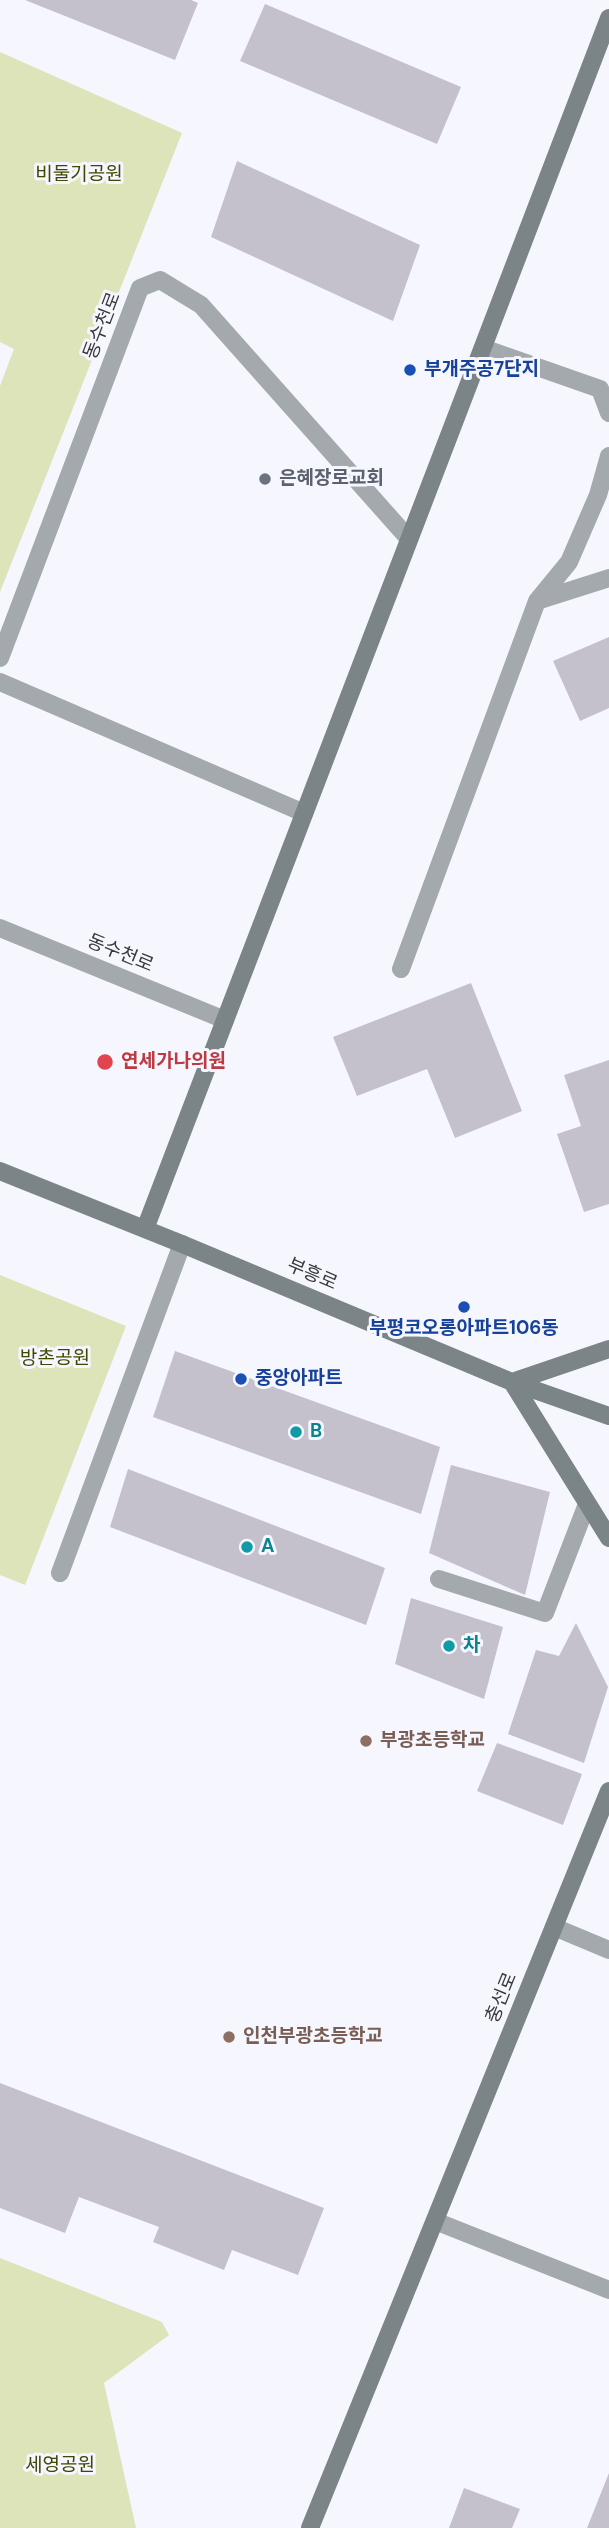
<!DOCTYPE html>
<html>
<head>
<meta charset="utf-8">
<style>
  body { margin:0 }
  canvas { display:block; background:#f6f6fe }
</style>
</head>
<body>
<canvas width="609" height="2528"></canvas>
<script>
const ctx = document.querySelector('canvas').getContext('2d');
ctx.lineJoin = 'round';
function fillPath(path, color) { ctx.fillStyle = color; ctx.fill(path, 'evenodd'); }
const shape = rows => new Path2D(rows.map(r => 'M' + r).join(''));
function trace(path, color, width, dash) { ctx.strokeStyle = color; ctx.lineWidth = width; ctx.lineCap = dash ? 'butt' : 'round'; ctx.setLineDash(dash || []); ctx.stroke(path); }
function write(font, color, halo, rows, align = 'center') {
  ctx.font = font + ' "DM Sans","Noto Sans KR",sans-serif'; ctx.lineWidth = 6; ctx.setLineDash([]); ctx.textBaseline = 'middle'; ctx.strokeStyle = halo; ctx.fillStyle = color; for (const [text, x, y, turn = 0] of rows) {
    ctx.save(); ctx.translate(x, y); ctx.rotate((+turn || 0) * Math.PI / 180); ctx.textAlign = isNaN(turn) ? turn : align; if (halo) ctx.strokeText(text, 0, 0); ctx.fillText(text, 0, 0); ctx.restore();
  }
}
const green = shape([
  [0,52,182,133,0,592,0,386,14,349,0,342],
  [0,1275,126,1326,25,1585,0,1575],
  [0,2258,162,2322,169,2335,104,2383,136,2528,0,2528]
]);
const building = shape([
  [25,0,191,0,198,3,175,60],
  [265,4,461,87,437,144,240,61],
  [237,161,420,245,393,321,211,237],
  [609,637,609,708,580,721,553,661],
  [471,983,522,1111,455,1138,427,1069,357,1096,333,1037],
  [609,1060,609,1204,584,1212,557,1134,581,1126,564,1075],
  [175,1351,440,1447,421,1514,153,1417],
  [451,1465,550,1492,525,1595,429,1553],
  [128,1469,385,1568,366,1625,110,1527],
  [411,1598,503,1627,484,1699,395,1664],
  [576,1623,608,1687,584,1763,508,1734,536,1650,559,1656],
  [497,1743,582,1774,563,1825,477,1791],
  [0,2083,324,2208,298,2275,232,2250,224,2270,153,2242,159,2227,79,2197,65,2233,0,2208],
  [609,2473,609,2528,587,2528],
  [464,2488,520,2509,512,2528,449,2528]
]);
const lane = shape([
  [0,658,140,288,160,280,201,305,409,539],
  [0,682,304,813],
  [0,928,225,1020],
  [60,1573,182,1244],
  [439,1579,545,1613,587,1504],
  [554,1927,609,1950],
  [435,2221,609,2290]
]);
const street = shape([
  [483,348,600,389,609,413],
  [537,601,609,578],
  [401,969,537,601,569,562,598,495,609,456]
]);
const secondary = shape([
  [0,1171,182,1244,512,1382,609,1416],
  [145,1229,609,18],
  [609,1349,512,1382,609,1538],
  [310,2528,609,1791]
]);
const markers = [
  [410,370,7,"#1a4fb4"],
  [265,479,7,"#6b7280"],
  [105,1062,9,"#e0444e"],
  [464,1307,7,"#1a4fb4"],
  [241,1379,7,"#1a4fb4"],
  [296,1432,7,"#0f9aa8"],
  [247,1547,7,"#0f9aa8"],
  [449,1646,7,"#0f9aa8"],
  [366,1741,7,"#8d6e63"],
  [229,2037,7,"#8d6e63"]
];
const parkNames = [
  ["비둘기공원",79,175],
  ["방촌공원",55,1359],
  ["세영공원",60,2466]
];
const streetNames = [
  ["동수천로",103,326,-69],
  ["동수천로",120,954,22],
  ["부흥로",312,1275,23],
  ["충선로",502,1998,-68]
];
const transitNames = [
  ["부개주공7단지",424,370],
  ["부평코오롱아파트106동",464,1329,"center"],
  ["중앙아파트",255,1379]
];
const worshipNames = [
  ["은혜장로교회",279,479]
];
const healthNames = [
  ["연세가나의원",121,1062]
];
const cultureNames = [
  ["B",310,1432],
  ["A",261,1547],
  ["차",463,1646]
];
const educationNames = [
  ["부광초등학교",380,1741],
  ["인천부광초등학교",243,2037]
];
fillPath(green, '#dde4b9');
fillPath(building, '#c4c1cd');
trace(lane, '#a3a9ac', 18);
trace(street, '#a3a9ac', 18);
trace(secondary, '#7b8487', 18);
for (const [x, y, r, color] of markers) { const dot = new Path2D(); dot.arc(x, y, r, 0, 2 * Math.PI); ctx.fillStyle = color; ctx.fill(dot); trace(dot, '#f6f6fe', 2.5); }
write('19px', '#414700', '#f6f6fe', parkNames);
write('19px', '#39393d', '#f6f6fe', streetNames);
write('bold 19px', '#164399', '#f6f6fe', transitNames, 'left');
write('bold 19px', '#5b616d', '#f6f6fe', worshipNames, 'left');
write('bold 19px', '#be3a42', '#f6f6fe', healthNames, 'left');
write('bold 19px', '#0d838f', '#f6f6fe', cultureNames, 'left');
write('bold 19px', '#785e54', '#f6f6fe', educationNames, 'left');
</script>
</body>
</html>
